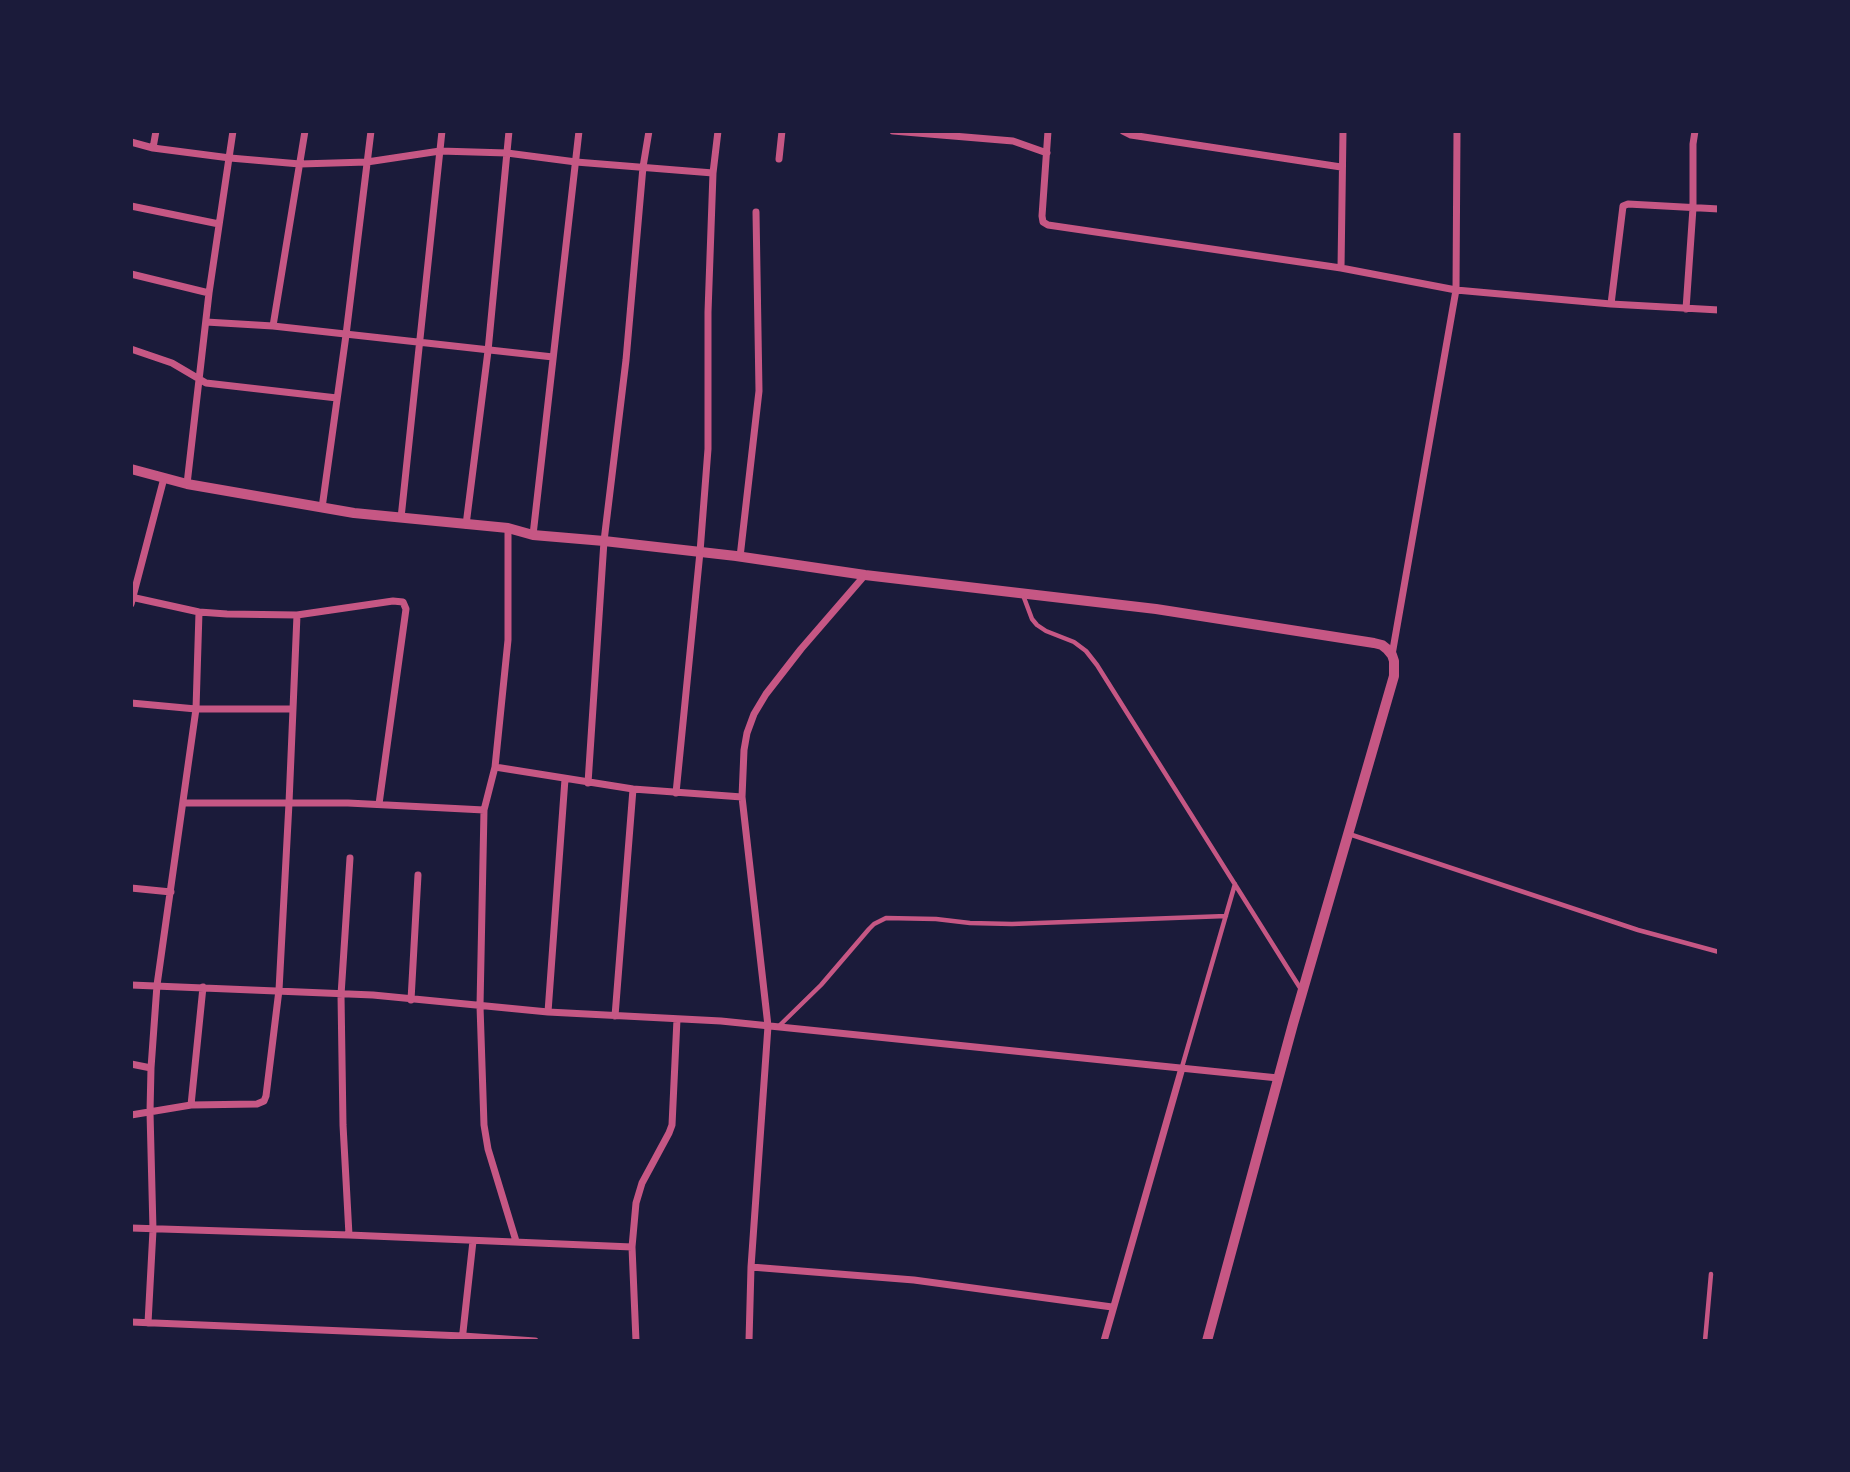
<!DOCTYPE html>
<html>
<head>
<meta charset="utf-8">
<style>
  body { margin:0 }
  #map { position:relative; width:1850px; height:1472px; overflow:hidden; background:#1b1b3a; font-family:"Zilla Slab",serif }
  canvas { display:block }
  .frame { position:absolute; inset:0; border:133px solid #1b1b3a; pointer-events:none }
</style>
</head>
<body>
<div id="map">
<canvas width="1850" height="1472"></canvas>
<div class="frame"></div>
</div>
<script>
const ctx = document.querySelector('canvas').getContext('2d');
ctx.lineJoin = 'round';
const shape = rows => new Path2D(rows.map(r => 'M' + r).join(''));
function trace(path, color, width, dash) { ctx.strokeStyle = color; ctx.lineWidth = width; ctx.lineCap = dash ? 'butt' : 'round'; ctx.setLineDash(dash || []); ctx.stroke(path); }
const service = shape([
  [1023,595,1032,619,1037,625,1046,631,1074,642,1086,651,1097,665,1302,991],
  [1349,834,1638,930,1719,952],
  [778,1027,821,985,869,929,874,924,886,918,936,919,970,923,1012,924,1226,916],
  [1182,1067,1235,884],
  [1705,1341,1711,1274]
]);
const minor = shape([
  [893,131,1013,141,1047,153],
  [1048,131,1042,216,1043,222,1048,225,1341,268,1456,290,1611,304,1719,310],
  [1123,131,1131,135,1341,167],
  [131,142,153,148,230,158,300,164,367,162,440,151,507,153,576,162,713,173],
  [153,148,156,131],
  [779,159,782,131],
  [131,206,219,224],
  [1341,268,1343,131],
  [131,274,209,293],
  [1611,304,1623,206,1628,204,1719,209],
  [1686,309,1693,208,1693,144,1695,131],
  [206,322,273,326,553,357],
  [273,326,305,131],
  [131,349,172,363,206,383,337,398],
  [187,484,209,293,233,131],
  [322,508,346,335,371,131],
  [401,518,442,131],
  [466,525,488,351,509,131],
  [508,528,508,640,495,767,484,810,480,1006,484,1125,488,1149,516,1241],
  [533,535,579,131],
  [740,557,759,391,756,212],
  [131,597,199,612,227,614,297,615,393,601,403,602,406,609,379,804],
  [131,604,164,478],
  [1392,655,1456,290,1457,131],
  [131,703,196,709,293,709],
  [495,767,633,789,742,797],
  [588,783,604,541,626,360,643,167,649,131],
  [676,793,700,552,708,449,708,312,713,173,718,131],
  [183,803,348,803,484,810],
  [131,888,171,892],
  [131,985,373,995,548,1012,721,1021,1278,1078],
  [411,1000,418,875],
  [548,1012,565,779],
  [615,1016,633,789],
  [131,1064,151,1068],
  [191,1105,203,987],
  [131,1115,191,1105,257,1104,264,1101,266,1096,279,990,289,803,297,615],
  [131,1228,349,1235,632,1247],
  [349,1235,343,1125,341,995,350,858],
  [751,1267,914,1280,1112,1307],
  [131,1322,463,1336,535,1341],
  [148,1323,153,1230,150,1112,151,1068,157,985,196,709,199,612],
  [462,1341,473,1241],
  [636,1341,632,1247,636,1203,642,1183,669,1133,672,1125,677,1019],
  [749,1341,751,1267,768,1026,742,797,744,750,747,733,754,714,766,694,801,649,865,575],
  [1104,1341,1182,1068]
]);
const tertiary = shape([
  [131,469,187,484,354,513,508,528,533,535,604,541,736,556,865,575,1156,609,1374,643,1382,645,1387,649,1392,655,1394,661,1394,676,1293,1024,1207,1341]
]);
trace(service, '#c65784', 4.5);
trace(minor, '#c65784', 7);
trace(tertiary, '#c65784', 10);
</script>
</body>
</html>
